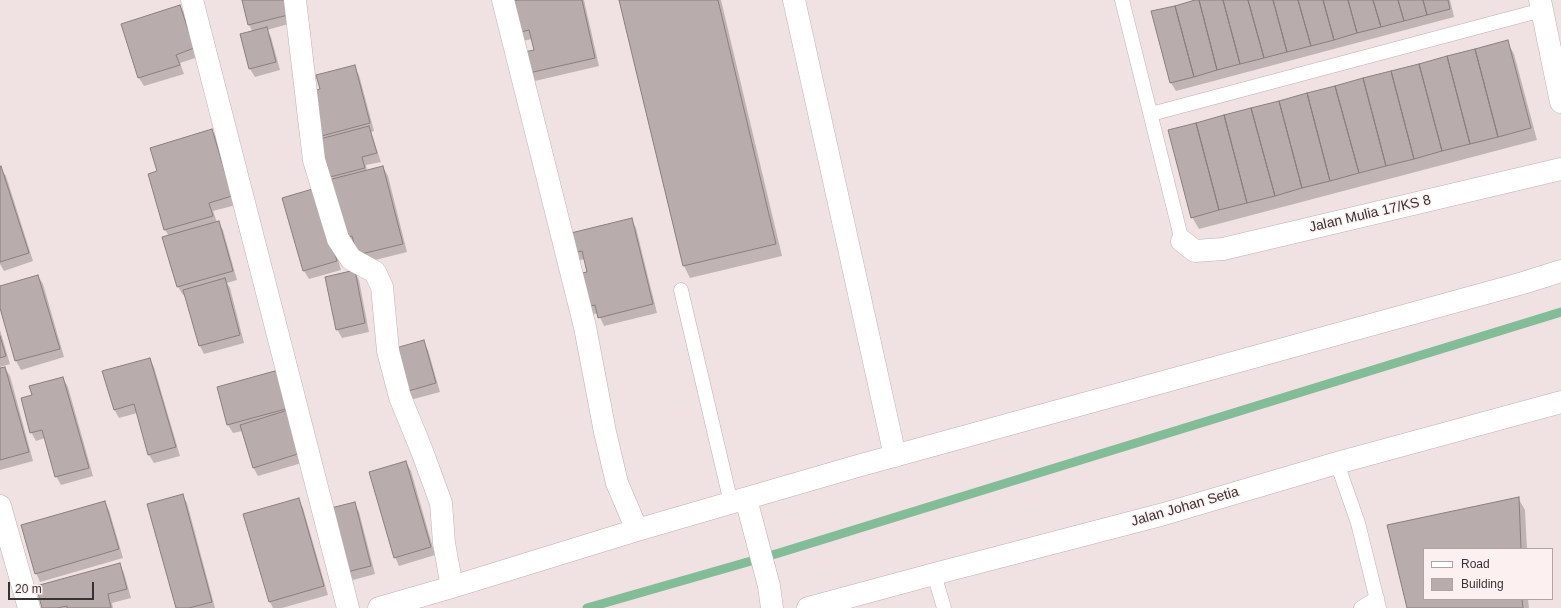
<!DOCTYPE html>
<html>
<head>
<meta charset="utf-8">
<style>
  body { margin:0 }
  #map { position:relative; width:1561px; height:608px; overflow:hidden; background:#f0e2e3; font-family:Arial,sans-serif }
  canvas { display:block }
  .legend { position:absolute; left:1423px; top:548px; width:130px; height:52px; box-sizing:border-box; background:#fdf0f0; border:1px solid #aea4a4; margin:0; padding:5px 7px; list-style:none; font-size:12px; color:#383333 }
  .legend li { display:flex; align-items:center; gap:8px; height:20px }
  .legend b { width:20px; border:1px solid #aea4a4 }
  .scale { position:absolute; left:8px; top:582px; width:86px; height:18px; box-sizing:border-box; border:2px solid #383333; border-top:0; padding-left:5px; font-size:12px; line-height:14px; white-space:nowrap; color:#383333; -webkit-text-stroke:3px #fdf0f0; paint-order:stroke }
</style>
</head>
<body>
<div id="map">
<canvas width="1561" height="608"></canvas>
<ul class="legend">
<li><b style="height:5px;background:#fff"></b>Road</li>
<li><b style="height:11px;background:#b9acac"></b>Building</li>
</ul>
<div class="scale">20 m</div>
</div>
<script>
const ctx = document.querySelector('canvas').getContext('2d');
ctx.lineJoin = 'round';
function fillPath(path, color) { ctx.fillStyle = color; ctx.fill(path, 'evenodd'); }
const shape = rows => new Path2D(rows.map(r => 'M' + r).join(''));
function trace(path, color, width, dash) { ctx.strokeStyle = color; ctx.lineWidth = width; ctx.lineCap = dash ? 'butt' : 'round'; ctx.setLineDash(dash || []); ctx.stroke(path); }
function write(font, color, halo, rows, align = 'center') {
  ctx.font = font + ' Arial,sans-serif'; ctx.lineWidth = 3; ctx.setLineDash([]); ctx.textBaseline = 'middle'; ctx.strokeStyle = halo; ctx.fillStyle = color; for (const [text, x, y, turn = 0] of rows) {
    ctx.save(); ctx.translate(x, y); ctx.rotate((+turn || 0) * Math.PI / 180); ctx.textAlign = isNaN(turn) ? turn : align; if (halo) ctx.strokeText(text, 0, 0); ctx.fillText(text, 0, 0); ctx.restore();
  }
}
const shadow = shape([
  [243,0,286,0,292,23,267,30,271,37,280,70,255,77,250,69,253,32,249,25],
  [523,0,584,0,599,66,535,81,530,73,535,51,532,39,523,41,512,3],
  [620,0,721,0,782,256,690,278,684,266],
  [1198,0,1450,0,1454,17,1176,91,1171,83],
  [180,6,185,14,198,57,180,63,184,74,144,86,139,78,122,24],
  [1507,42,1514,54,1537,140,1199,229,1192,217],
  [354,66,359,75,374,131,371,132,381,162,366,165,367,171,383,167,388,176,407,252,363,263,348,246,333,180,321,140,321,90],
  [212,130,217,138,236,205,213,211,217,222,218,222,223,230,237,280,227,283,230,288,244,343,204,354,200,346,185,295,183,295,178,287,164,238,169,236,165,230,149,175,158,172],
  [0,168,6,176,33,261,4,271,0,264],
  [320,198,341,270,309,279,304,271],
  [631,220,636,228,657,313,604,326,598,313,591,315,588,273,585,259,577,261,572,253],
  [354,271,359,280,369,332,342,338,337,329],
  [38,276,43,284,64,357,21,370,16,361,0,305,0,287],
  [0,330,10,364,0,367],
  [423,341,428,350,440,392,410,400,406,392],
  [150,359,154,367,180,456,154,463,149,455,137,413,119,418,114,409],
  [5,368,10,376,33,461,0,470,0,369],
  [282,370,305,462,258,476,253,467,242,431,233,433,228,425,218,387],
  [63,378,68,387,93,476,61,485,56,476,45,438,36,441,31,432,33,396],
  [406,462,411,471,435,555,399,566,395,557],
  [182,495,187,503,215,608,177,608],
  [1518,498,1525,510,1527,549,1424,549,1424,599,1528,599,1529,608,1408,608,1388,526],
  [298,499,303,508,328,595,282,608,273,608,270,602,245,515],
  [104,502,109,510,123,558,40,582,36,573],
  [354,503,359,512,375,574,353,580,348,572],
  [120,564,124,573,131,598,112,603,113,608,43,608]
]);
const stream = shape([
  [587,608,779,553,1561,312]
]);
const building = shape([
  [242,0,284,0,288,15,248,25,242,0],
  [518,0,582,0,595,58,529,73,524,52,534,50,529,30,517,33,510,2,518,0],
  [619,0,718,0,776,244,683,266,619,0],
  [1195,0,1199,0,1217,70,1194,77,1175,6,1195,0],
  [1199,0,1223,0,1240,64,1217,70,1199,0],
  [1223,0,1248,0,1264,58,1240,64,1223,0],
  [1248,0,1273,0,1287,52,1264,58,1248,0],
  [1273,0,1298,0,1311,46,1287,52,1273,0],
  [1298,0,1323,0,1334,40,1311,46,1298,0],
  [1323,0,1348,0,1357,33,1334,40,1323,0],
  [1348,0,1373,0,1381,27,1357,33,1348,0],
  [1373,0,1398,0,1404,21,1381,27,1373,0],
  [1398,0,1423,0,1427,15,1404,21,1398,0],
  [1423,0,1448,0,1450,9,1427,15,1423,0],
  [180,5,194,48,176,55,180,65,138,78,121,24,180,5],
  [1175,6,1194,77,1170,83,1151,11,1175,6],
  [267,27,276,62,249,69,240,34,267,27],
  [1508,40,1531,128,1498,137,1475,49,1508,40],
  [1475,49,1498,137,1470,144,1447,56,1475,49],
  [1447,56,1470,144,1442,151,1419,64,1447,56],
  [1419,64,1442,151,1414,159,1391,71,1419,64],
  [355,65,370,123,318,137,307,93,320,89,316,75,355,65],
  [1391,71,1414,159,1386,166,1363,78,1391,71],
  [1363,78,1386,166,1359,173,1335,86,1363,78],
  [1335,86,1359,173,1330,181,1307,93,1335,86],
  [1307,93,1330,181,1302,188,1279,101,1307,93],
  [1279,101,1302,188,1275,196,1251,108,1279,101],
  [1251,108,1275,196,1247,203,1224,115,1251,108],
  [1224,115,1247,203,1219,210,1196,123,1224,115],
  [1196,123,1219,210,1191,218,1168,130,1196,123],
  [369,126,377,153,362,157,365,168,330,177,320,139,369,126],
  [212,129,232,196,209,203,213,216,164,230,148,174,157,171,150,148,212,129],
  [1,166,29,253,0,262,0,167,1,166],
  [383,166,403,244,357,255,352,236,343,238,328,180,383,166],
  [316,188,337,261,303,271,282,198,316,188],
  [632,218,653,304,598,318,595,305,585,307,577,274,587,272,582,251,571,253,567,234,632,218],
  [219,221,233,271,177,287,162,237,219,221],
  [355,270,365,323,336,330,325,277,355,270],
  [38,275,60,349,15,361,0,308,0,286,38,275],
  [225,278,240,335,199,346,183,290,225,278],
  [0,336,6,356,0,358,0,336],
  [424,340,436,383,405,392,392,349,424,340],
  [150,358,176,447,148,455,134,404,114,410,102,371,150,358],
  [5,367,29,452,0,460,0,368,5,367],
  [282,369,293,407,227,425,217,387,282,369],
  [63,377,89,468,55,477,42,430,30,433,21,398,32,395,29,386,63,377],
  [288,410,301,453,253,468,240,425,288,410],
  [406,461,431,547,394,558,369,472,406,461],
  [183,494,212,602,189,608,176,608,147,504,183,494],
  [1519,497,1521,549,1424,549,1424,599,1522,599,1523,608,1407,608,1387,525,1519,497],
  [299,498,324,586,269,602,243,514,299,498],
  [105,501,119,549,35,574,21,525,105,501],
  [355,502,371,566,347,572,331,508,355,502],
  [120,563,127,589,108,594,111,608,67,608,67,606,57,608,42,608,36,586,120,563]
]);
const lane = shape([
  [1122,0,1182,241],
  [1151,114,1542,10],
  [681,290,731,503],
  [1337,463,1358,523,1379,608],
  [934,574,944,608],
  [1361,608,1377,598]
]);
const street = shape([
  [192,0,348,608],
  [295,0,314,160,338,239,351,259,375,272,382,287,388,351,400,397,422,451,441,503,444,543,452,587],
  [503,0,585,327,605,432,617,483,637,530],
  [794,0,895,456],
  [1540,0,1561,102],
  [1182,241,1195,251,1223,249,1561,169],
  [746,499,769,586,772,608],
  [0,506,29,608],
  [379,608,452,587,637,530,854,467,1523,283,1561,271]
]);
const secondary = shape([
  [808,608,934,574,1164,514,1337,463,1561,402]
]);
const streetNames = [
  ["Jalan Mulia 17/KS 8",1370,214,-13],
  ["Jalan Johan Setia",1185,507,-16]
];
fillPath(shadow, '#0003');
trace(stream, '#83bd97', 9);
fillPath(building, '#b9acac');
trace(building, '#8a7e7e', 1);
trace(lane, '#bdb0b1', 15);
trace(street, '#bdb0b1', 23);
trace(secondary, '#bdb0b1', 23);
trace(lane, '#fff', 14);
trace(street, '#fff', 22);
trace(secondary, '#fff', 22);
write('14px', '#383333', '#fdf0f0', streetNames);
</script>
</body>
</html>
